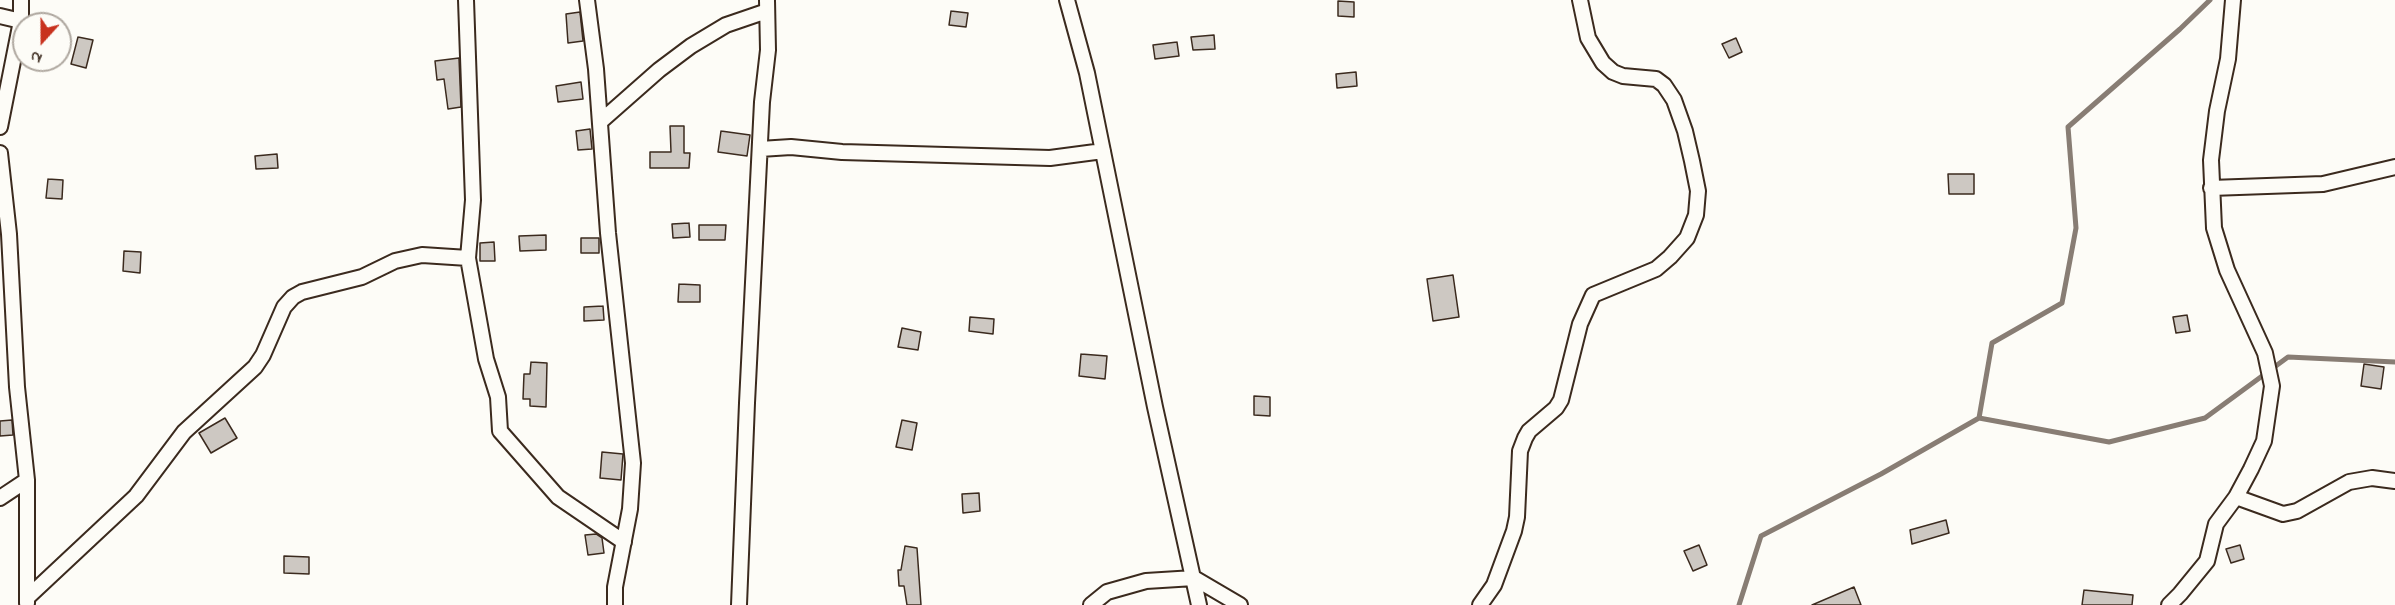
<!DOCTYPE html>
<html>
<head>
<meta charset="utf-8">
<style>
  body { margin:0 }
  #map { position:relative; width:2395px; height:605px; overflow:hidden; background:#fdfcf7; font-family:"Indie Flower",sans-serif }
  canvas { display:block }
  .north { position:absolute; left:12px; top:12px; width:60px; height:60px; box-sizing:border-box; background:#fdfcf7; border:2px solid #afa8a0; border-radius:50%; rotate:201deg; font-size:16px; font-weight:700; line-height:24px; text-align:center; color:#3b2a1e }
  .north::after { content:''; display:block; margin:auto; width:21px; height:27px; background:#c8321e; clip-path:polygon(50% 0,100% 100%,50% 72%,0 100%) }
</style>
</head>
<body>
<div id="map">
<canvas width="2395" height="605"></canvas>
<div class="north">N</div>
</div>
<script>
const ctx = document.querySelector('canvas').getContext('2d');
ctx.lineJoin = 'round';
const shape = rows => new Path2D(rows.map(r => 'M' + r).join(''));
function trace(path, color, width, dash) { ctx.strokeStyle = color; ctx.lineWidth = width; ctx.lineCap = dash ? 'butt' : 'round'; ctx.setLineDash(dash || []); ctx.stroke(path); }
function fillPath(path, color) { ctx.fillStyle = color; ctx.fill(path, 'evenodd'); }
const stream = shape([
  [1979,418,1992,343,2062,303,2076,228,2068,127,2180,29,2210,0],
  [1739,605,1761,536,1881,474,1979,418,2109,442,2205,418,2288,357,2395,362]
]);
const building = shape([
  [1338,1,1354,2,1354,17,1338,16,1338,1],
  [951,11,968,13,966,27,949,25,951,11],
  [580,12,583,41,568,43,566,14,580,12],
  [1214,35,1215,49,1193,50,1191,37,1214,35],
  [78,37,93,40,86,68,71,64,78,37],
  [1736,38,1742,52,1729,58,1722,44,1736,38],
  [1177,42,1179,56,1155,59,1153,45,1177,42],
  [459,58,461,107,448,109,444,79,437,80,435,61,459,58],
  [1356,72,1357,86,1337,88,1336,74,1356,72],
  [581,82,583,99,558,102,556,86,581,82],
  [670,126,684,126,684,153,690,153,689,168,650,168,650,152,671,152,670,126],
  [590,129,592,149,578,150,576,131,590,129],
  [721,131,750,135,747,156,718,152,721,131],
  [277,154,278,168,256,169,255,156,277,154],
  [1948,174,1974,174,1974,194,1949,194,1948,174],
  [48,179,63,180,62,199,46,198,48,179],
  [689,223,690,237,673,238,672,224,689,223],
  [699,225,726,225,725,240,699,240,699,225],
  [546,235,546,250,520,251,519,236,546,235],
  [581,238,599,238,599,253,581,253,581,238],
  [494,242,495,261,480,261,480,243,494,242],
  [124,251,141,252,140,273,123,271,124,251],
  [1453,275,1459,317,1433,321,1427,279,1453,275],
  [679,284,700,285,700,302,678,302,679,284],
  [603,306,604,320,584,321,584,307,603,306],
  [2187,315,2190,331,2176,333,2173,317,2187,315],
  [970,317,994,319,993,334,969,331,970,317],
  [902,328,921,332,918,350,898,347,902,328],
  [1081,354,1107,356,1105,379,1079,376,1081,354],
  [531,362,547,363,546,407,530,406,530,399,523,399,524,374,530,374,531,362],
  [2364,364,2384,367,2381,389,2361,386,2364,364],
  [1254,396,1270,397,1270,416,1254,415,1254,396],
  [225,418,237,438,211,453,199,433,225,418],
  [12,420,13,435,0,436,0,421,12,420],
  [902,420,917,423,912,450,896,447,902,420],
  [602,452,623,454,621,480,600,478,602,452],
  [979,493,980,511,963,513,962,494,979,493],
  [1946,520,1949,533,1912,544,1910,530,1946,520],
  [596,534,602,538,604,553,588,555,585,535,596,534],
  [1699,545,1707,565,1693,571,1684,551,1699,545],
  [2240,545,2244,559,2231,563,2226,549,2240,545],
  [905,546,917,548,921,605,907,605,904,586,899,586,898,570,901,570,905,546],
  [284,556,309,557,309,574,284,573,284,556],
  [1854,587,1861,605,1812,605,1854,587],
  [2084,590,2133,595,2132,605,2082,605,2084,590]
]);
const minor = shape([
  [466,0,473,200,468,258,486,359,498,397,500,431,558,497,624,542],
  [587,0,596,69,608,233,633,463,630,509,615,587,615,605],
  [1067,0,1087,73,1155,407,1199,605],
  [0,16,21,21],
  [600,122,659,70,691,46,726,25,767,11],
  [0,127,21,21,21,0],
  [760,149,791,147,842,152,1050,158,1103,151],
  [0,153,9,234,17,387,27,480,27,603],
  [2211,188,2323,184,2395,167],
  [2236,497,2283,514,2297,511,2349,482,2372,478,2395,481],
  [0,498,27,480],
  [27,598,136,496,184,432,255,367,263,355,284,307,293,297,302,292,362,277,395,261,422,255,468,258],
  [739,605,747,403,762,102,768,50,767,0],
  [1091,605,1107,592,1146,581,1194,578,1240,605],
  [1480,605,1494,585,1514,531,1517,517,1520,451,1525,438,1529,431,1556,408,1561,400,1580,324,1593,295,1656,269,1670,257,1687,238,1696,215,1698,191,1692,161,1685,131,1674,100,1664,85,1656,79,1623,76,1613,72,1603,63,1588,38,1580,0],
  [2169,605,2180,594,2207,561,2216,524,2236,497,2251,469,2264,441,2272,386,2265,353,2227,270,2214,228,2211,160,2217,111,2228,59,2233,0]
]);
trace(stream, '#887d74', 5);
fillPath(building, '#cdc8c2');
trace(building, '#3b2a1e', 1.5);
trace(minor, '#3b2a1e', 18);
trace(minor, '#fdfcf7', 14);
</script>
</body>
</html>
